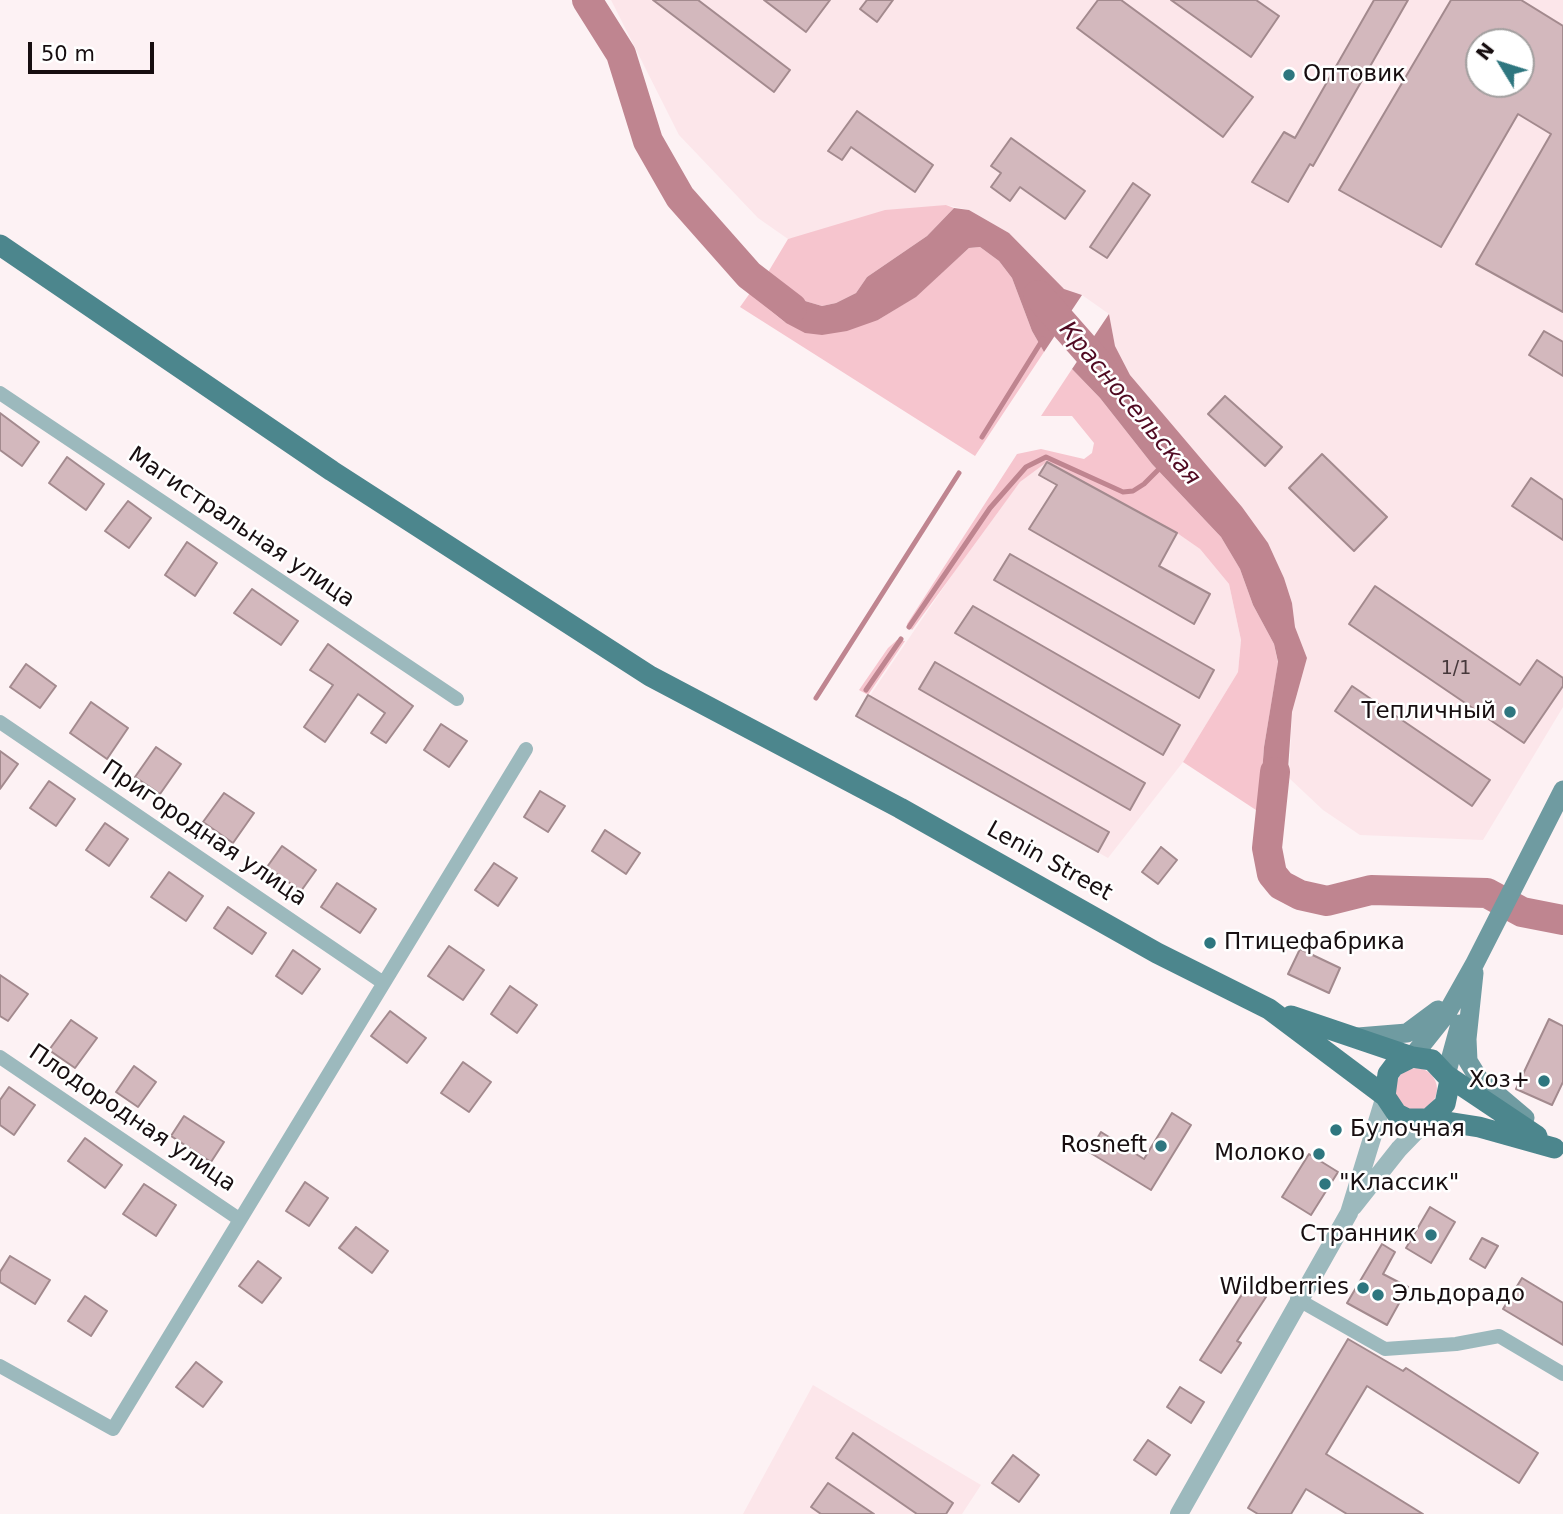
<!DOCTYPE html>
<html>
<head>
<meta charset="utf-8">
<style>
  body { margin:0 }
  #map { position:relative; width:1563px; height:1514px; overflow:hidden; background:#fdf2f4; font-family:"DejaVu Sans",sans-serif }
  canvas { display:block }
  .north { position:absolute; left:1465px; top:28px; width:70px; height:70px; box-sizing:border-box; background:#fff; border:2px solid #a29f9f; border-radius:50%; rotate:308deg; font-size:19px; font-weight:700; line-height:28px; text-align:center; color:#170e10 }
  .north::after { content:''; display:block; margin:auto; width:24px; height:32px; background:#2e767f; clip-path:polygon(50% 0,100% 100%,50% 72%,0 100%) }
  .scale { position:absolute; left:28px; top:42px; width:126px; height:32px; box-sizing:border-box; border:4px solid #170e10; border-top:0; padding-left:9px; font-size:21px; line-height:24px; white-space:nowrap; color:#170e10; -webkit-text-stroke:5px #fff; paint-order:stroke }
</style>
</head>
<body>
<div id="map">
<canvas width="1563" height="1514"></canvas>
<div class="north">N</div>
<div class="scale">50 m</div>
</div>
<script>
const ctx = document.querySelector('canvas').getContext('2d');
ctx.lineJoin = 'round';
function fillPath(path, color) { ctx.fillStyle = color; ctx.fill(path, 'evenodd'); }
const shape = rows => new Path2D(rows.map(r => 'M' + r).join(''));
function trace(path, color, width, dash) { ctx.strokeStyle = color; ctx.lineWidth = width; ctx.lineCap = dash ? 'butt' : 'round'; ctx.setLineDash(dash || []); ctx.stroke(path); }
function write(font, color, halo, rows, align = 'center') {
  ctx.font = font + ' "DejaVu Sans",sans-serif'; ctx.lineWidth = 5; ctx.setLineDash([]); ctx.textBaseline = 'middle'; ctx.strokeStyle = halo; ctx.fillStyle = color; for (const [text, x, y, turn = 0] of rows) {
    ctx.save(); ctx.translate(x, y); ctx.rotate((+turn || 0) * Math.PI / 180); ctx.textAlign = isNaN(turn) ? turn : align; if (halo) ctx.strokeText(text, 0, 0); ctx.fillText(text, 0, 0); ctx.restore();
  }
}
const built = shape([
  [611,0,1563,0,1563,707,1483,840,1360,835,1323,810,1289,778,1292,712,1307,658,1295,627,1292,603,1284,578,1268,543,1130,375,1115,346,1109,314,1082,295,1064,290,1009,233,969,210,946,205,788,239,758,218,679,135],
  [1479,42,1521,42,1521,84,1479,84],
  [1047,462,1177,533,1200,549,1229,584,1241,640,1238,672,1183,762,1108,858,856,716,982,531,1020,482],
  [813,1385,981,1485,962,1514,743,1514]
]);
const green = shape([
  [946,205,954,208,927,236,867,277,856,293,836,303,822,306,805,301,767,274,788,239,885,210],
  [980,247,999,261,1012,278,1032,331,1044,352,975,456,740,307,750,293,786,323,878,320,915,297,969,248],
  [1072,369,1100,398,1152,464,1221,537,1240,569,1253,605,1274,644,1278,663,1264,747,1259,812,1183,762,1238,672,1241,640,1229,584,1200,549,1177,533,1047,462,1020,482,912,630,907,624,1017,454,1041,449,1084,459,1092,453,1094,443,1072,416,1041,416],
  [897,640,905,641,868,695,859,690,888,648],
  '1395 1089a21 21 0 1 1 42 0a21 21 0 1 1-42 0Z'
]);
const water = shape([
  [954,208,969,210,1009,233,1064,289,1082,295,1044,352,1032,331,1012,278,999,261,980,247,969,248,916,297,878,320,847,331,822,335,805,333,786,323,750,293,767,274,805,301,822,306,836,303,856,293,867,277,927,236],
  [1109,314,1115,346,1130,375,1242,507,1268,543,1284,578,1292,603,1295,627,1307,658,1292,712,1285,812,1259,812,1264,747,1278,662,1274,644,1253,605,1240,569,1221,537,1152,464,1100,398,1072,369]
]);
const stream = shape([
  [982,437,1043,339],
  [909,627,990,508,1026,467,1046,457,1123,492,1133,491,1144,484,1161,467],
  [866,690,901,639],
  [816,698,959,473]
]);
const river = shape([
  [587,0,621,54,648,141,680,197,749,275,792,308],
  [1038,295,1097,362,1109,380],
  [1275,772,1267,848,1272,874,1281,885,1300,895,1327,901,1371,890,1487,893,1522,912,1563,920]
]);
const building = shape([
  [653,0,698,0,790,70,774,92,653,0],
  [764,0,830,0,806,32,764,0],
  [867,0,893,0,877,22,860,9,867,0],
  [1098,0,1121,0,1253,97,1223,137,1077,28,1098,0],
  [1171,0,1256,0,1279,16,1251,57,1171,0],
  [1374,0,1408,0,1313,166,1310,164,1288,202,1252,182,1284,132,1295,138,1374,0],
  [1451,0,1521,0,1563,26,1563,312,1476,264,1551,134,1518,114,1441,247,1339,190,1451,0],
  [1479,42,1521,42,1521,84,1479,84,1479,42],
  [857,111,933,165,915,192,851,147,842,160,828,151,857,111],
  [1011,138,1085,191,1065,219,1020,187,1010,201,991,187,1001,173,991,166,1011,138],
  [1133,183,1150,195,1107,258,1090,247,1133,183],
  [1544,331,1563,342,1563,376,1529,355,1544,331],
  [1225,396,1282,447,1265,466,1208,414,1225,396],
  [0,413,39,442,22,466,0,450,0,413],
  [1322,454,1387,517,1354,551,1289,488,1322,454],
  [67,457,104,484,86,510,49,483,67,457],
  [1047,462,1177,533,1159,566,1210,594,1194,624,1029,529,1057,485,1039,475,1047,462],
  [1531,478,1563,500,1563,540,1512,506,1531,478],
  [128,501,151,518,129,548,105,531,128,501],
  [187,542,217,563,195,596,165,575,187,542],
  [1010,554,1214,670,1199,698,994,580,1010,554],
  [1375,586,1520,685,1537,660,1563,678,1563,686,1524,743,1349,624,1375,586],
  [252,589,298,621,281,645,234,613,252,589],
  [973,606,1180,725,1163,755,955,633,973,606],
  [328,644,413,706,386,743,371,733,385,713,358,694,325,742,304,727,333,685,310,670,328,644],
  [935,662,1145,783,1130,810,919,689,935,662],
  [26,664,56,686,40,708,10,687,26,664],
  [1352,686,1490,780,1472,806,1335,711,1352,686],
  [868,695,1109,832,1098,852,856,716,868,695],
  [91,702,128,728,107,759,70,733,91,702],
  [441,724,467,741,449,767,424,750,441,724],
  [156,747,181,764,160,794,135,777,156,747],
  [0,751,18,764,0,789,0,751],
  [49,781,75,799,56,826,30,808,49,781],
  [540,791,565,806,548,832,524,817,540,791],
  [224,793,254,813,233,843,203,822,224,793],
  [105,823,128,839,109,866,86,850,105,823],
  [605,830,640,853,626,874,592,851,605,830],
  [282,846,316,870,301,891,267,867,282,846],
  [1161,847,1177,860,1158,884,1142,872,1161,847],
  [494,863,517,878,498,906,475,890,494,863],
  [169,872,203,896,186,921,151,897,169,872],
  [337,883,376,909,360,933,321,907,337,883],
  [228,907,266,933,252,954,214,928,228,907],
  [449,946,484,970,463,1000,428,976,449,946],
  [1300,949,1340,968,1329,993,1288,974,1300,949],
  [293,950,320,969,302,994,276,976,293,950],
  [0,975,28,994,8,1021,0,1016,0,975],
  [510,986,537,1005,517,1033,491,1014,510,986],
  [390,1011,426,1038,407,1063,371,1036,390,1011],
  [1549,1019,1563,1026,1563,1082,1552,1105,1516,1089,1549,1019],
  [71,1020,97,1038,75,1068,49,1050,71,1020],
  [463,1062,491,1082,469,1112,441,1093,463,1062],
  [134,1066,156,1082,138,1107,116,1092,134,1066],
  [9,1087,35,1105,14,1135,0,1125,0,1100,9,1087],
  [1172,1113,1191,1125,1151,1190,1089,1152,1101,1132,1144,1159,1172,1113],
  [184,1116,224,1142,211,1162,171,1136,184,1116],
  [85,1138,122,1165,105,1188,68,1161,85,1138],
  [1309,1154,1338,1172,1311,1215,1282,1197,1309,1154],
  [305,1182,328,1198,309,1226,286,1211,305,1182],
  [144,1184,176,1205,156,1236,123,1214,144,1184],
  [1430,1207,1455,1222,1431,1263,1406,1248,1430,1207],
  [356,1227,388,1251,372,1273,339,1248,356,1227],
  [1482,1238,1498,1246,1485,1268,1470,1259,1482,1238],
  [1382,1244,1395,1252,1383,1274,1408,1287,1387,1325,1347,1303,1382,1244],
  [10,1256,50,1280,35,1304,0,1282,0,1272,10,1256],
  [258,1261,281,1278,262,1303,239,1286,258,1261],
  [1522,1278,1563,1303,1563,1345,1503,1309,1522,1278],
  [1248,1285,1266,1297,1237,1341,1241,1343,1221,1373,1200,1360,1248,1285],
  [85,1296,107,1311,91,1336,68,1321,85,1296],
  [1348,1339,1403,1371,1406,1368,1538,1453,1519,1483,1367,1386,1326,1454,1423,1514,1347,1514,1306,1489,1291,1514,1258,1514,1248,1508,1348,1339],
  [196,1362,222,1382,203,1407,176,1387,196,1362],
  [1180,1387,1204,1402,1191,1423,1167,1407,1180,1387],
  [853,1433,953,1503,946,1514,917,1514,836,1458,853,1433],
  [1148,1440,1170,1455,1156,1475,1134,1460,1148,1440],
  [1013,1455,1039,1475,1019,1502,992,1483,1013,1455],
  [828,1483,874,1514,821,1514,811,1507,828,1483]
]);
const minor = shape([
  [0,393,457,699],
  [0,722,382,982],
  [0,1057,239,1219],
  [1297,1299,1385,1349,1456,1344,1499,1336,1563,1374],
  [0,1366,113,1429,526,749]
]);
const tertiary = shape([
  [1353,1207,1399,1149,1428,1119],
  [1179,1514,1349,1213,1385,1096]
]);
const secondary = shape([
  [1474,973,1467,1039,1468,1061,1479,1079,1525,1118],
  [1358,1037,1407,1033,1438,1010],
  [1412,1057,1447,1013,1474,965,1563,790],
  [1446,1075,1460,1024]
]);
const primary = shape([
  [0,245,332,471,650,676,900,808,1157,953,1269,1009,1385,1096,1397,1114,1407,1119,1428,1119,1479,1127,1554,1148],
  [1291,1016,1412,1057,1432,1060,1446,1075,1537,1136],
  [1385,1096,1388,1074,1394,1066,1412,1057],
  [1428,1119,1445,1104,1449,1085]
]);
const markers = [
  [1289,75,7,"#2e767f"],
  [1510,712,7,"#2e767f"],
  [1210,943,7,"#2e767f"],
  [1544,1081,7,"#2e767f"],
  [1336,1130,7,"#2e767f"],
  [1161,1146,7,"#2e767f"],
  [1319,1154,7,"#2e767f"],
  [1325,1184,7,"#2e767f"],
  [1431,1235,7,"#2e767f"],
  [1363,1288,7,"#2e767f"],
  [1378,1295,7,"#2e767f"]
];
const numberNames = [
  ["1/1",1456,669]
];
const poiNames = [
  ["Оптовик",1303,75,"left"],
  ["Тепличный",1496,712],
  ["Птицефабрика",1224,943,"left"],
  ["Хоз+",1530,1081],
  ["Булочная",1350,1130,"left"],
  ["Rosneft",1147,1146],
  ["Молоко",1305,1154],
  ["\"Классик\"",1339,1184,"left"],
  ["Странник",1417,1235],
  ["Wildberries",1349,1288],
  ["Эльдорадо",1392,1295,"left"]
];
const streetNames = [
  ["Магистральная улица",241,528,34],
  ["Пригородная улица",204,834,34],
  ["Lenin Street",1049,862,29],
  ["Плодородная улица",132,1119,34]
];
const waterNames = [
  ["Красносельская",1129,404,50]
];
fillPath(built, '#fce6ea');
fillPath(green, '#f6c5ce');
fillPath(water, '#bf8590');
trace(stream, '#bf8590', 5);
trace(river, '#bf8590', 30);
fillPath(building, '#d3b8bd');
trace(building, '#a38a8e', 2);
trace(minor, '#9cb9bd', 14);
trace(tertiary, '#9cb9bd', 18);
trace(secondary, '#6f9ba1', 19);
trace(primary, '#4c868d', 21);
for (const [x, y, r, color] of markers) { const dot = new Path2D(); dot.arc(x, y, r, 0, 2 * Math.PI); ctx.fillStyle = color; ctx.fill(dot); trace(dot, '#fff', 2.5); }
write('19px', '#46383b', null, numberNames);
write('23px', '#170e10', '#fff', poiNames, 'right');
write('23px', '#170e10', '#fff', streetNames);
write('italic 24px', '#500a22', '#fff', waterNames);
</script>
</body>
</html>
